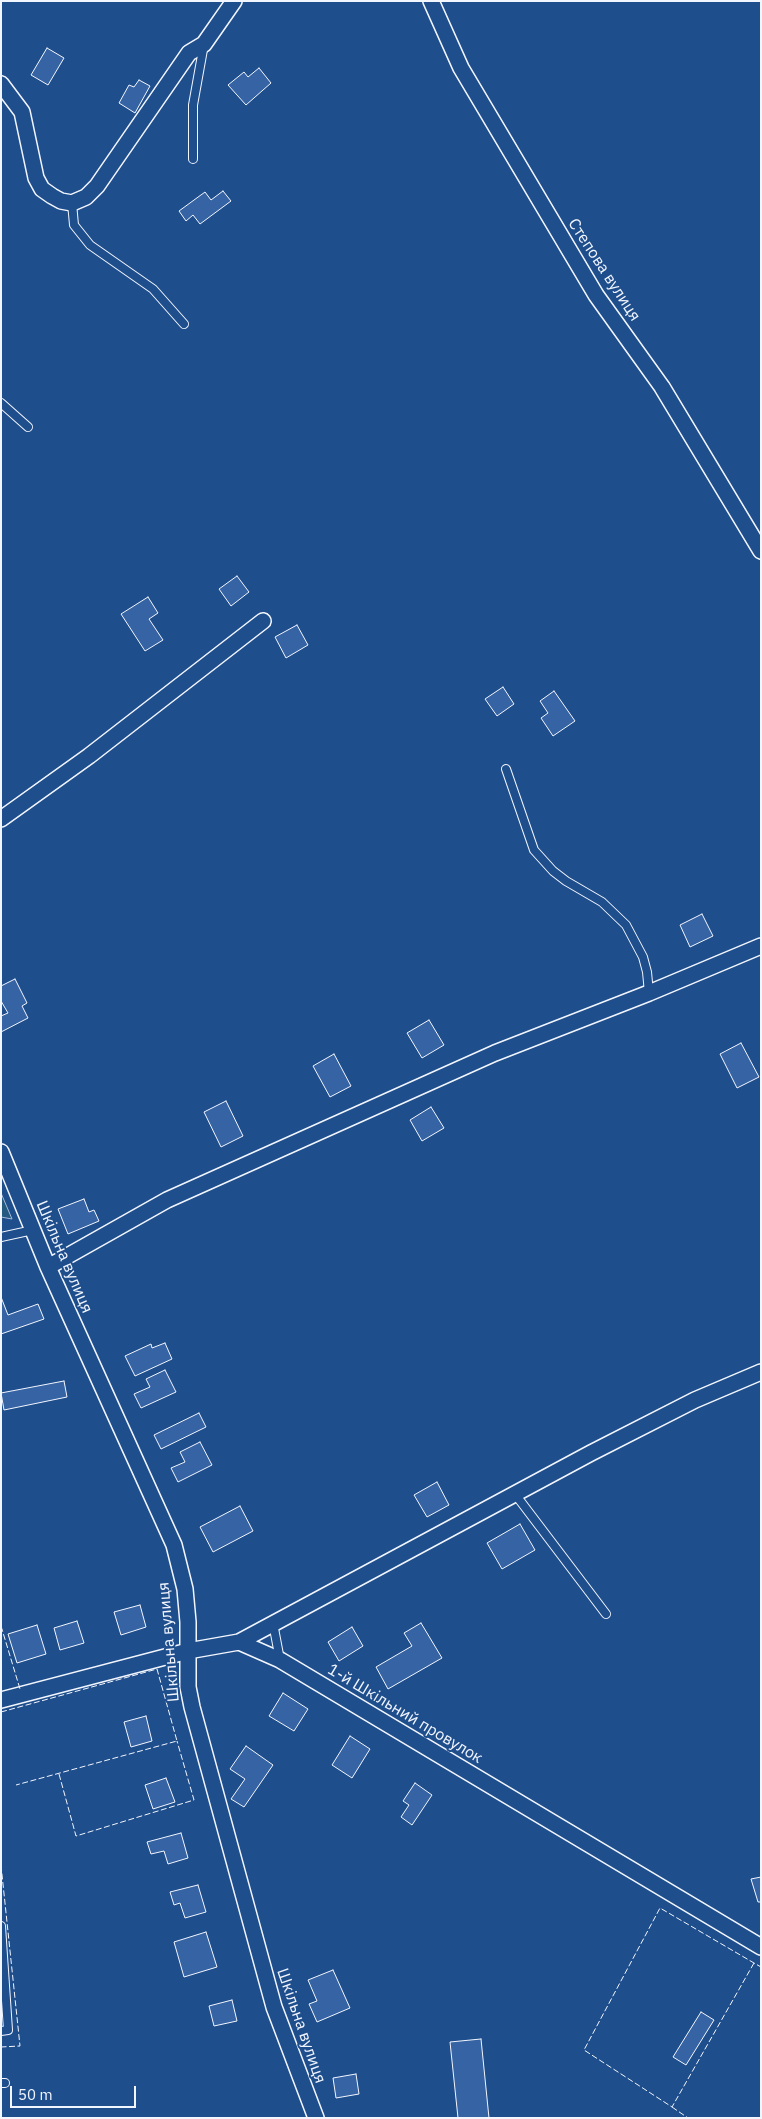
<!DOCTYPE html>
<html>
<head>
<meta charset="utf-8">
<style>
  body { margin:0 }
  #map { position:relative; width:762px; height:2119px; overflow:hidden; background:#1f4e8c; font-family:"IBM Plex Sans",sans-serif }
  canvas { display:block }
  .frame { position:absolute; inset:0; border:2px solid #f2f6ff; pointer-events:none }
  .scale { position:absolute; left:10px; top:2086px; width:126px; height:22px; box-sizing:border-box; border:2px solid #f2f6ff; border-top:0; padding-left:6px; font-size:15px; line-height:18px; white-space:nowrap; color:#f2f6ff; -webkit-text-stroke:4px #1f4e8c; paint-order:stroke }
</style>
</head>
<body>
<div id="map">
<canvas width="762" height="2119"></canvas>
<div class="frame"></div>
<div class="scale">50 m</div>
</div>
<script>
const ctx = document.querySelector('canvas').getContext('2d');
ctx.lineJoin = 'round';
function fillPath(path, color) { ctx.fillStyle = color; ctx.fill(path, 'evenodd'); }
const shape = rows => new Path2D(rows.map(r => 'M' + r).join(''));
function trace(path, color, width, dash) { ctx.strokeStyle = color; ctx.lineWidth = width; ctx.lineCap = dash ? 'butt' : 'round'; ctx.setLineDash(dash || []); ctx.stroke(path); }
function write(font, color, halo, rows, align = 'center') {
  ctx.font = font + ' "IBM Plex Sans",sans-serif'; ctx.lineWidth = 4; ctx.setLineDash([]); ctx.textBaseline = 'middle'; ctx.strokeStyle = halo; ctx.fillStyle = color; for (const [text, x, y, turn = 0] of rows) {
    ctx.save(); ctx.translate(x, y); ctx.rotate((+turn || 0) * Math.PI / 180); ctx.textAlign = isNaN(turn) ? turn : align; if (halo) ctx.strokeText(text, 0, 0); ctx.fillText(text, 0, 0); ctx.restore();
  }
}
const green = shape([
  [1,1193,12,1219,1,1217,1,1193]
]);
const building = shape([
  [47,48,64,58,48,85,31,75,47,48],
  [259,68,271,83,246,105,228,85,244,72,248,77,259,68],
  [139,80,150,86,135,113,119,103,129,85,134,87,139,80],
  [223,191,231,201,200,224,193,215,186,221,179,211,205,192,211,200,223,191],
  [237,576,249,592,231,606,219,589,237,576],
  [148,597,158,613,149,619,163,640,145,651,121,614,148,597],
  [297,625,308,645,286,658,275,637,297,625],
  [503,687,514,704,497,716,485,699,503,687],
  [554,691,575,721,553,736,541,718,548,713,540,701,554,691],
  [702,914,713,936,690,947,680,925,702,914],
  [15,979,27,1003,22,1006,28,1018,1,1032,1,1016,8,1013,1,1001,1,986,15,979],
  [429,1020,444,1045,422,1058,407,1033,429,1020],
  [741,1043,759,1077,737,1088,720,1054,741,1043],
  [334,1054,351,1086,330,1097,313,1066,334,1054],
  [226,1101,243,1136,221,1147,204,1112,226,1101],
  [431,1107,444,1128,422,1141,410,1120,431,1107],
  [84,1199,89,1212,94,1210,99,1221,68,1234,58,1209,84,1199],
  [1,1297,8,1315,38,1304,44,1319,1,1334,1,1297],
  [165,1343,172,1359,135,1376,125,1356,151,1344,152,1348,165,1343],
  [165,1370,176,1392,141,1408,134,1394,150,1387,146,1379,165,1370],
  [64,1381,67,1397,4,1410,1,1393,64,1381],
  [199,1413,206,1427,161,1449,154,1435,199,1413],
  [200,1442,212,1465,178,1482,171,1468,185,1462,180,1452,200,1442],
  [437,1482,449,1505,427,1517,414,1495,437,1482],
  [240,1506,253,1531,213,1552,200,1527,240,1506],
  [520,1524,535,1550,502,1569,487,1543,520,1524],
  [140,1605,146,1627,121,1635,114,1612,140,1605],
  [77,1621,84,1643,60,1650,54,1628,77,1621],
  [421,1623,442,1658,388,1689,376,1667,412,1646,404,1633,421,1623],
  [37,1625,46,1654,17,1663,8,1634,37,1625],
  [352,1627,363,1646,339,1661,328,1642,352,1627],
  [283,1693,308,1709,294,1731,269,1716,283,1693],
  [146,1716,152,1741,131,1747,124,1722,146,1716],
  [350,1736,370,1749,352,1778,332,1765,350,1736],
  [246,1746,273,1765,244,1807,231,1799,245,1779,230,1769,246,1746],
  [166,1778,175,1802,153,1809,145,1785,166,1778],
  [415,1783,432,1795,412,1825,401,1817,409,1805,403,1801,415,1783],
  [181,1833,188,1858,168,1864,164,1851,151,1854,147,1842,181,1833],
  [761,1877,761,1902,758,1902,751,1879,761,1877],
  [198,1885,206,1912,185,1918,180,1903,174,1905,170,1892,198,1885],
  [206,1932,217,1967,184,1977,174,1942,206,1932],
  [333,1970,350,2008,317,2022,309,2004,317,2001,308,1980,333,1970],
  [232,2000,237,2021,214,2026,209,2006,232,2000],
  [701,2012,714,2020,686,2065,673,2057,701,2012],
  [481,2039,489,2118,458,2118,450,2042,481,2039],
  [356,2074,359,2094,336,2098,333,2078,356,2074]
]);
const lane = shape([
  [193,159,193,105,204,44],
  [72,203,74,225,90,245,153,289,184,324],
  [1,403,28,427],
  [506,769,534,850,553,871,566,881,602,902,626,925,643,957,647,972,649,993],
  [1,1237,33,1230],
  [515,1494,606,1614],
  [273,1623,280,1660],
  [1,1926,8,2030,1,2031],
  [1,2083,5,2083]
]);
const street = shape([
  [431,1,461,68,596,295,662,387,761,551],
  [1,84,22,112,36,178,42,189,52,196,61,201,72,203,86,197,97,186,189,53,204,44,234,1],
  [1,819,89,756,263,621],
  [1,1152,48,1267,174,1545,185,1589,188,1622,188,1687,192,1707,274,2007,316,2118],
  [48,1267,167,1200,495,1053,649,993,761,946],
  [239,1642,591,1453,695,1400,761,1372],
  [1,1700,188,1651,239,1642,280,1660,761,1947]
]);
const fence = shape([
  [1,1626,20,1689],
  [1,1712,157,1669,177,1741,16,1785],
  [59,1774,76,1836,194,1800,177,1741],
  [1,1865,20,2046,1,2047],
  [754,1963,672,2107,584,2050,660,1908,754,1963,761,1967],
  [672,2107,688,2118]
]);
const streetNames = [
  ["Степова вулиця",604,270,57],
  ["Шкільна вулиця",64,1257,67],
  ["Шкільна вулиця",169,1642,-95],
  ["1-й Шкільний провулок",405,1714,31],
  ["Шкільна вулиця",301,2026,71]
];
fillPath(green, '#245a82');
trace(green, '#a8bbd7', 1);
fillPath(building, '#3563a3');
trace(building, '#f2f6ff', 1);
trace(lane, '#f2f6ff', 10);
trace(street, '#f2f6ff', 18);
trace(lane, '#1f4e8c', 8);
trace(street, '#1f4e8c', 15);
trace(fence, '#f2f6ff', 1, [6, 2.5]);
write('16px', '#f2f6ff', '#1f4e8c', streetNames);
</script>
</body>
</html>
